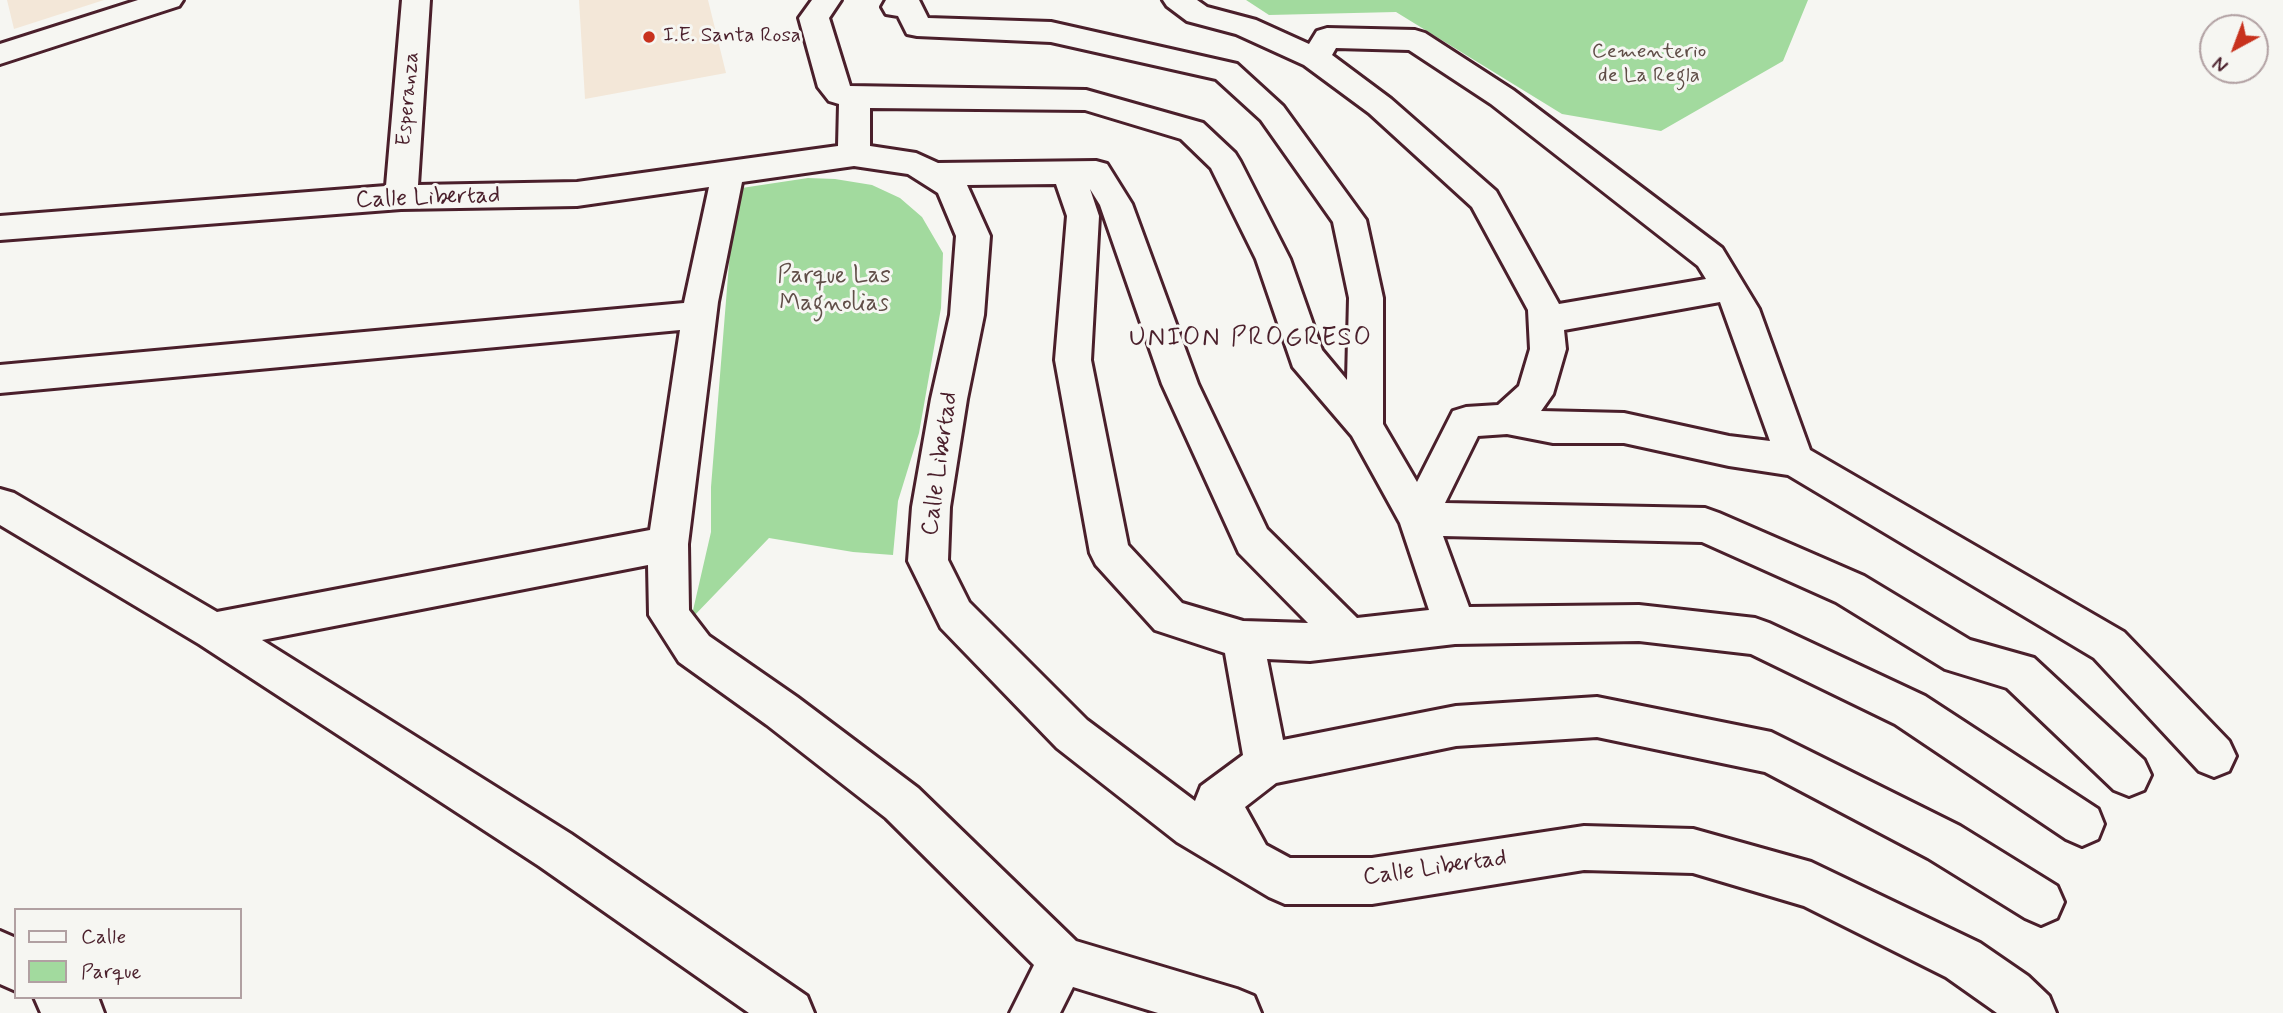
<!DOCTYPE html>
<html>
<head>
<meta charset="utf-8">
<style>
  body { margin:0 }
  #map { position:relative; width:2283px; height:1013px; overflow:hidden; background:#f6f6f2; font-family:Mynerve,sans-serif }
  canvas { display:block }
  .legend { position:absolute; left:14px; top:908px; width:228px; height:91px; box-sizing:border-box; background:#f6f6f2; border:2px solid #b1a0a2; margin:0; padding:9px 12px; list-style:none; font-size:21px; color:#4a1f2b }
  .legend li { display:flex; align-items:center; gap:14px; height:35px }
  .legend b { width:35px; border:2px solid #b1a0a2 }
  .north { position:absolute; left:2199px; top:14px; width:70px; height:70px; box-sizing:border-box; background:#f6f6f2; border:2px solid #b1a0a2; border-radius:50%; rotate:221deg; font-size:19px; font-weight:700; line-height:28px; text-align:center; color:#4a1f2b }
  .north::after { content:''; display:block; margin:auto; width:24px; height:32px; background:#c8321e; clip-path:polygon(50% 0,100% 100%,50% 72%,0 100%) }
</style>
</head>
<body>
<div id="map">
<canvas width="2283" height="1013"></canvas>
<ul class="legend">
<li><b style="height:9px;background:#f6f6f2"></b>Calle</li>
<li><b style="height:19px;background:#a2da9e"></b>Parque</li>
</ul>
<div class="north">N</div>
</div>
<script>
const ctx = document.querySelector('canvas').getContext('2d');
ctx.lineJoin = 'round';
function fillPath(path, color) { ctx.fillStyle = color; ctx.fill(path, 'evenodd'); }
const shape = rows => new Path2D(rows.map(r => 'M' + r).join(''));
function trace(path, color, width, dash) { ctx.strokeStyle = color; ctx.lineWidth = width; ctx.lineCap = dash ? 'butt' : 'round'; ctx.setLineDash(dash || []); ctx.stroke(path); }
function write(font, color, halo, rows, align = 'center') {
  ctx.font = font + ' Mynerve,sans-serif'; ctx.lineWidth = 6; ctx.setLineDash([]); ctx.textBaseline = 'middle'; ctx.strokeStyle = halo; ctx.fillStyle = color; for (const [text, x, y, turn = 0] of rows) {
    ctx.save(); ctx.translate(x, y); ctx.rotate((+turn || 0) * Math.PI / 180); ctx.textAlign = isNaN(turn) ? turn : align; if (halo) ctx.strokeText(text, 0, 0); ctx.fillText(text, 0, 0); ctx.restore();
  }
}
const built = shape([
  [7,0,104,0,14,29],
  [579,0,708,0,726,73,585,99]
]);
const green = shape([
  [1246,0,1808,0,1783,61,1661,131,1562,114,1396,12,1269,15],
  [808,178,835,179,872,185,900,198,922,217,943,253,941,308,919,433,898,501,893,555,853,552,769,538,691,619,711,532,711,487,735,189]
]);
const minor = shape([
  [138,0,183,0,179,6,0,64,0,44,138,0],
  [402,0,430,0,418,185,577,182,838,146,839,104,829,101,818,87,799,18,812,0,841,0,829,18,850,86,1086,90,1203,123,1235,153,1240,161,1290,259,1322,350,1347,380,1349,298,1333,222,1261,120,1216,79,1051,42,917,36,907,34,898,16,886,14,882,7,886,0,919,0,928,18,1051,22,1237,64,1283,106,1366,220,1383,298,1383,424,1417,482,1453,411,1466,407,1498,405,1519,386,1530,349,1528,310,1472,207,1369,113,1304,65,1236,34,1187,21,1167,6,1163,0,1197,0,1207,7,1256,20,1309,44,1317,31,1327,28,1415,30,1425,33,1513,90,1722,248,1759,309,1810,450,2124,632,2229,741,2236,756,2229,771,2214,777,2199,771,2094,658,1788,475,1729,466,1624,443,1553,443,1507,434,1478,436,1445,503,1705,508,1719,513,1864,576,1970,640,2034,658,2144,760,2151,775,2144,790,2129,796,2114,790,2007,688,1945,669,1836,602,1702,542,1443,536,1469,607,1639,605,1755,618,1769,623,1925,696,2098,809,2104,824,2098,839,2082,846,2066,839,1895,724,1751,654,1639,641,1455,644,1310,661,1267,659,1283,740,1456,706,1597,697,1771,732,1960,826,2057,886,2064,902,2057,918,2041,925,2025,918,1928,858,1765,772,1597,737,1456,746,1276,783,1245,807,1266,845,1290,858,1372,858,1584,826,1693,829,1811,862,1980,943,2028,976,2049,996,2056,1013,1997,1013,1946,977,1804,906,1693,873,1584,870,1372,904,1285,904,1269,897,1177,842,1057,748,941,628,908,561,912,507,931,399,950,315,956,236,938,193,908,174,854,166,742,182,718,302,688,544,689,610,709,636,797,697,918,788,1076,941,1237,989,1254,996,1261,1013,1158,1013,1073,987,1060,1013,1010,1013,1034,965,886,818,767,725,679,662,649,615,648,565,262,640,571,834,807,996,814,1013,749,1013,539,866,199,644,0,525,0,489,14,493,217,612,650,530,680,330,0,393,0,365,684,303,709,187,577,206,401,209,0,240,0,216,386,186,402,0],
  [1336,48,1409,50,1491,104,1698,266,1706,279,1559,304,1496,191,1391,99,1332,55,1336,48],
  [870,108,1085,110,1181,139,1211,168,1256,259,1293,367,1352,436,1400,523,1429,610,1357,618,1267,529,1198,384,1132,204,1107,164,1096,161,938,163,916,153,870,146,870,108],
  [1056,184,1067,216,1055,360,1090,553,1096,565,1155,630,1225,653,1243,755,1201,786,1195,801,1087,720,969,602,948,560,950,507,967,399,984,315,990,236,967,185,1056,184],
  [1090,189,1100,205,1162,384,1239,553,1308,623,1243,621,1182,603,1128,545,1091,360,1099,216,1090,189],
  [1720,302,1770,441,1729,436,1624,413,1541,411,1553,394,1566,349,1564,330,1720,302],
  [0,931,16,938,16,991,0,984,0,931],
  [34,997,98,997,104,1013,41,1013,34,997]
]);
const markers = [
  [649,37,7,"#c8321e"]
];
const farPoinames = [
  ["I.E. Santa Rosa",663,37]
];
const farParknames = [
  ["Cementerio",1649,53],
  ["de La Regla",1649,77]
];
const farStreetnames = [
  ["Esperanza",409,99,-85]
];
const streetNames = [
  ["Calle Libertad",428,199,-2],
  ["Calle Libertad",941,464,-82],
  ["Calle Libertad",1435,869,-8]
];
const parkNames = [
  ["Parque Las",834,277],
  ["Magnolias",834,305]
];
const neighbourhoodNames = [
  ["UNION PROGRESO",1251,340]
];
fillPath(built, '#f3e7d8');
fillPath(green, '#a2da9e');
trace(minor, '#4a1f2b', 6);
fillPath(minor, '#f6f6f2');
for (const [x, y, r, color] of markers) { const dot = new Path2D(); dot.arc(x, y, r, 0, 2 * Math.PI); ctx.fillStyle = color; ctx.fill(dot); trace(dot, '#f6f6f2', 2.5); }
write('21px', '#4a1f2b', '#f6f6f2', farPoinames, 'left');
write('21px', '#604e48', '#f6f6f2', farParknames);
write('21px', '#4a1f2b', '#f6f6f2', farStreetnames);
write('24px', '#4a1f2b', '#f6f6f2', streetNames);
write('24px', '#604e48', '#f6f6f2', parkNames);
ctx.letterSpacing = '2px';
write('26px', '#4a1f2b', '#f6f6f2', neighbourhoodNames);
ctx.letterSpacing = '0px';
</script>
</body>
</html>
